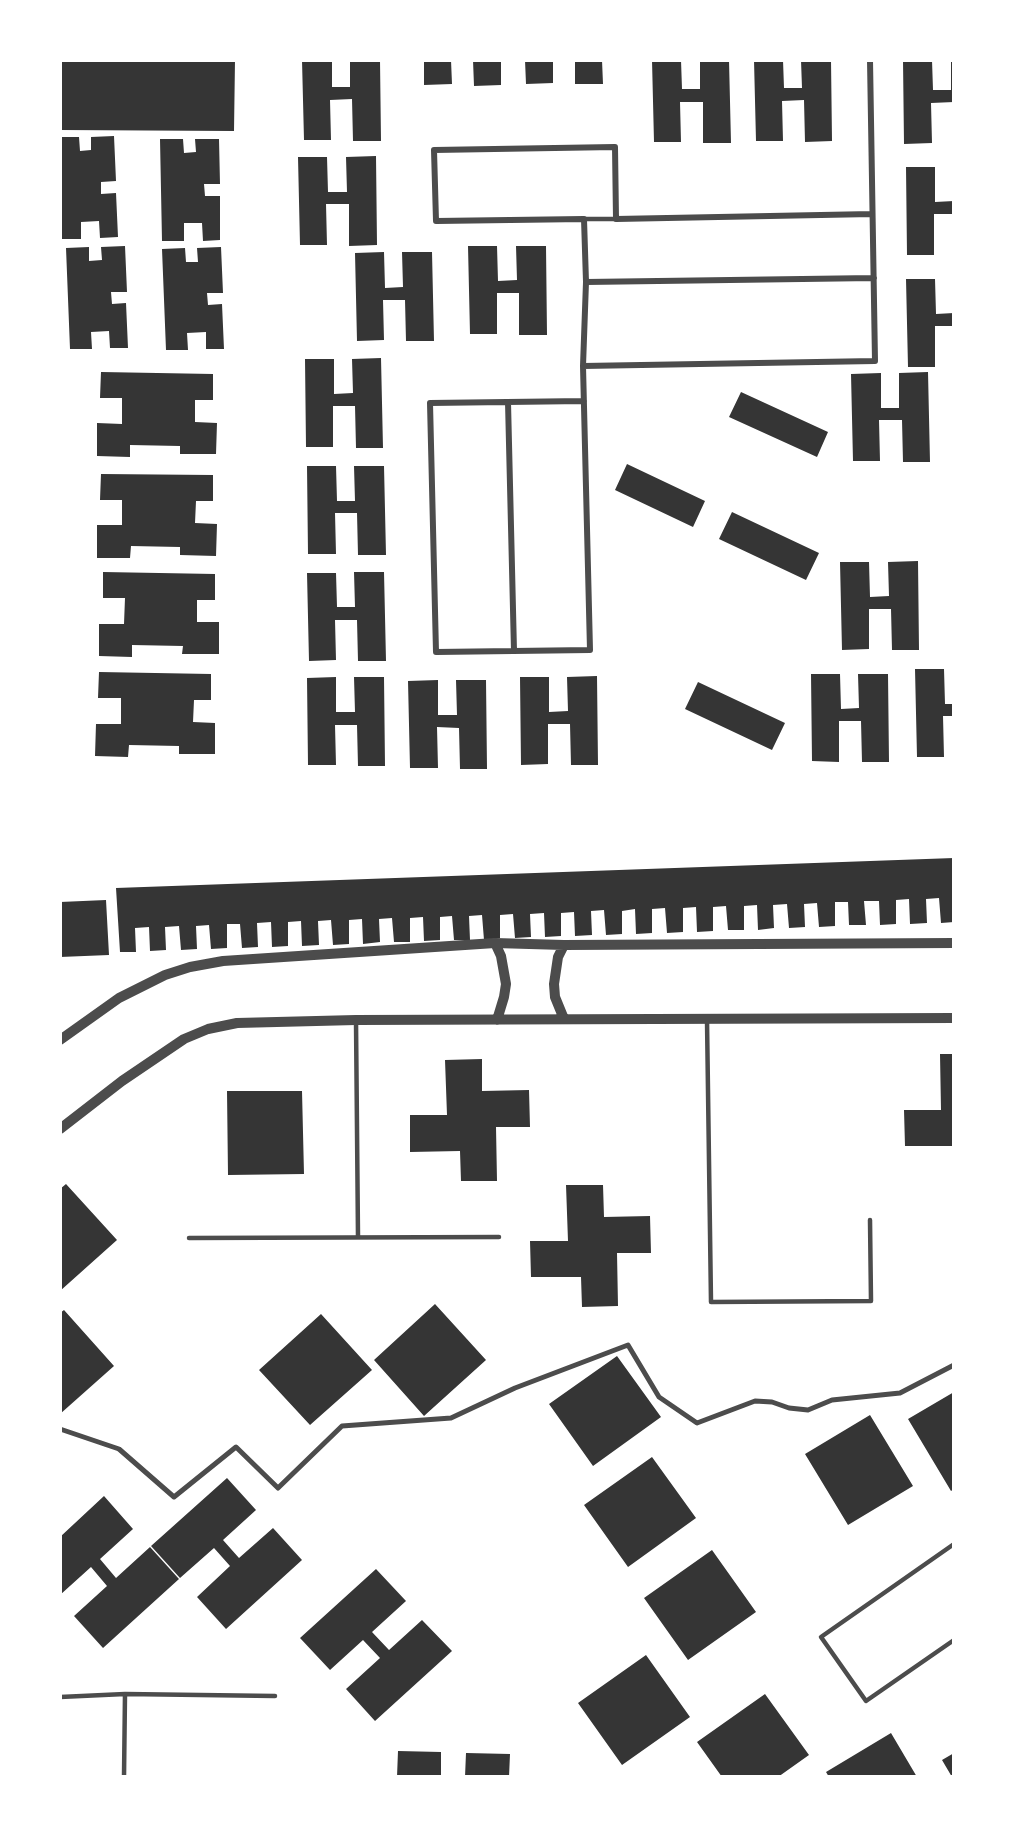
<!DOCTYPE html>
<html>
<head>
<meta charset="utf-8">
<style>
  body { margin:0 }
  #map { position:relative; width:1014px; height:1837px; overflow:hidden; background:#fff; font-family:Barlow,sans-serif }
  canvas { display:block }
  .frame { position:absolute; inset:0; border:62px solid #fff; pointer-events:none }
</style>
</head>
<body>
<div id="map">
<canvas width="1014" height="1837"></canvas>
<div class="frame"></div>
</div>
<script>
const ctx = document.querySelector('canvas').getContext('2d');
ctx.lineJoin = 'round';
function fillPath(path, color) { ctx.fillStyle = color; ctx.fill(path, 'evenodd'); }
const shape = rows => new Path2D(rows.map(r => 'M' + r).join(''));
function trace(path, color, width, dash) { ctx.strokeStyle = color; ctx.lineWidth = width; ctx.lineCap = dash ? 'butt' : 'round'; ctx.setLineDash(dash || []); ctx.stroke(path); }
const building = shape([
  [60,60,235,60,234,131,60,130],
  [302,60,332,60,332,87,350,87,350,60,380,60,381,141,353,141,352,99,330,100,331,140,304,140],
  [424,60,451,60,452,84,424,85],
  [473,60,501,60,501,85,474,86],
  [525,60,553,60,553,83,526,84],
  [575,60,602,60,603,84,575,84],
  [652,60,681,60,682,89,700,89,700,60,729,60,731,143,703,143,703,102,680,102,681,142,654,142],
  [754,60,783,60,784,88,802,88,801,60,831,60,832,141,805,142,804,100,782,101,783,141,756,141],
  [903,60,932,60,933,90,951,90,951,60,954,60,954,102,931,103,932,143,904,144],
  [114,136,116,181,101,182,101,194,116,193,118,237,100,238,99,221,81,222,81,239,60,239,60,137,79,137,80,151,91,150,91,137],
  [160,139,183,139,184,153,196,152,195,139,219,139,220,184,204,184,205,196,220,196,220,240,203,241,202,223,184,223,184,241,162,241],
  [376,156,377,245,349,246,349,204,326,204,327,245,300,245,298,157,327,157,328,192,347,192,346,157],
  [906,167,935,167,935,202,954,201,954,214,934,214,934,255,907,255],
  [125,246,127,292,111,292,112,304,126,303,128,348,110,348,109,331,91,332,92,349,70,349,66,248,89,247,89,261,102,260,101,247],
  [468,246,497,246,498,281,517,280,516,246,546,246,547,335,519,335,519,293,497,293,497,334,470,334],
  [221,247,223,293,207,293,208,305,222,304,224,349,206,349,206,332,187,333,188,350,166,350,162,249,185,248,186,262,198,262,197,248],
  [384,252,385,288,403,287,402,252,432,252,434,341,406,341,405,300,383,300,384,340,357,341,355,253],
  [906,279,935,279,936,314,954,313,954,326,935,326,935,367,908,367],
  [381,358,383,448,356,448,355,406,333,406,333,447,306,447,305,359,334,359,334,394,353,393,352,359],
  [101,372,213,374,213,400,195,400,195,422,217,423,216,454,180,454,180,446,130,445,130,457,97,456,97,423,122,424,122,398,100,398],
  [928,372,930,462,903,462,902,420,879,420,880,461,853,461,851,374,881,373,881,408,899,408,899,373],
  [741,392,828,432,817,457,729,417],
  [627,464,705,501,693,527,615,490],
  [307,466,336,466,337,501,355,501,354,466,384,466,386,555,358,555,357,513,335,513,336,554,308,554],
  [101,474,213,475,213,501,196,501,195,523,217,524,216,556,180,555,180,547,131,546,130,558,97,558,97,525,122,525,122,500,100,500],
  [732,512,819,553,806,580,719,539],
  [918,561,919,650,892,650,891,609,869,609,869,649,842,650,840,562,869,562,870,597,889,596,888,562],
  [103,572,215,574,215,600,197,600,197,622,219,622,219,654,182,654,183,646,132,645,132,657,99,656,99,624,124,624,125,598,103,598],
  [354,572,384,572,386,661,358,661,357,620,335,620,336,660,309,661,307,573,336,573,337,607,355,607],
  [915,669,944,669,945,704,954,704,954,716,943,716,944,757,917,757],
  [99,672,211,674,211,700,194,700,193,722,215,723,215,754,179,754,179,746,129,745,128,757,95,756,96,724,121,724,121,698,98,698],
  [811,674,840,674,841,709,859,708,858,674,888,674,889,762,862,762,861,721,839,721,839,762,812,761],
  [597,676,598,765,571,765,570,724,548,724,548,764,521,765,520,677,549,677,549,712,568,711,567,677],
  [336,677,336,712,355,712,354,677,384,677,385,766,358,766,357,725,335,725,336,765,308,765,307,678],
  [438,680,438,715,457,715,456,680,486,680,487,769,460,769,459,728,437,727,438,768,410,768,408,681],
  [698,682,785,723,772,750,685,709],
  [954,858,954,922,941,923,939,898,926,899,927,923,910,924,909,899,896,900,896,924,880,925,879,901,864,901,866,925,849,925,848,902,835,902,835,926,819,927,817,903,804,904,805,927,789,928,787,904,773,905,774,928,758,930,757,905,744,906,744,930,728,930,726,906,713,907,713,931,697,932,696,907,683,908,683,932,667,933,665,908,652,909,652,933,636,934,635,909,622,911,622,934,606,935,604,910,591,911,592,935,575,936,574,912,561,913,561,936,545,937,544,913,530,914,531,937,515,938,513,914,500,915,500,938,484,940,482,915,469,916,470,940,454,940,452,916,440,917,440,940,424,941,423,917,410,918,410,942,394,942,392,918,379,919,380,942,363,944,362,919,349,920,349,944,333,945,331,920,318,921,319,945,302,946,301,921,288,922,288,946,272,947,271,922,257,923,258,947,242,948,240,924,227,924,227,948,211,949,209,925,196,926,197,949,181,950,179,926,165,927,166,950,150,951,149,927,135,928,136,952,120,952,116,888],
  [106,900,109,955,60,957,60,902],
  [940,1054,954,1054,954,1146,905,1146,904,1110,941,1110],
  [482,1059,482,1091,529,1090,530,1127,496,1127,497,1181,461,1181,460,1151,410,1152,410,1115,447,1115,445,1060],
  [227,1091,302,1091,304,1174,228,1175],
  [66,1184,117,1240,60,1291,60,1189],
  [566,1185,603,1185,604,1217,650,1216,651,1253,617,1253,618,1306,582,1307,581,1277,531,1277,530,1241,568,1241],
  [435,1304,486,1360,424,1416,374,1360],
  [64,1310,114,1366,60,1414,60,1313],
  [321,1314,372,1370,310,1425,259,1370],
  [617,1356,661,1417,593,1466,549,1404],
  [954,1392,954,1489,951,1491,908,1419],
  [870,1415,913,1486,848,1525,805,1454],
  [652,1457,696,1518,628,1567,584,1505],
  [227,1478,256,1510,223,1540,239,1558,273,1528,302,1560,226,1629,197,1597,230,1566,214,1548,180,1578,151,1546],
  [104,1496,133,1529,100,1559,116,1578,150,1547,179,1579,103,1648,74,1616,107,1586,91,1567,60,1595,60,1537],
  [712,1550,756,1612,688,1660,644,1598],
  [376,1569,406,1601,372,1632,389,1650,422,1620,452,1651,375,1721,346,1689,380,1658,363,1640,330,1670,300,1638],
  [646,1655,690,1717,622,1765,578,1703],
  [765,1694,809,1755,778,1777,722,1777,697,1742],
  [891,1733,917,1777,829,1777,826,1772],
  [398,1751,441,1752,441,1777,397,1777],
  [466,1753,510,1754,509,1777,465,1777],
  [954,1753,954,1777,952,1777,942,1760]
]);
const service = shape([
  [584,219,616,219],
  [707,1020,711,1302,871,1301,870,1220],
  [356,1021,358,1237],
  [189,1238,499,1237],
  [954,1544,821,1637,866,1701,954,1640],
  [60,1697,125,1694,275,1696],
  [124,1777,125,1694]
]);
const pedestrian = shape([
  [60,1429,119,1449,174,1497,236,1447,278,1488,342,1426,451,1418,515,1388,628,1345,659,1397,697,1423,755,1401,772,1402,789,1408,808,1410,832,1400,900,1393,954,1365]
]);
const minor = shape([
  [872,214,616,219,615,147,434,150,436,221,584,219,586,282,874,278],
  [583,366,586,282],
  [584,401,430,403,436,652,590,650,583,366,875,361,870,60],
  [508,402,514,651]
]);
const tertiary = shape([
  [495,943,501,956,506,984,504,997,497,1020],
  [564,1019,555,997,554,984,558,957,564,945],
  [60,1040,119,998,165,975,190,967,223,961,495,943,564,945,954,943],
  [60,1129,122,1081,184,1039,208,1029,237,1023,356,1020,954,1018]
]);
fillPath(building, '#353535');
trace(service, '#4c4c4c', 4.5);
trace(pedestrian, '#4c4c4c', 5);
trace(minor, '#4c4c4c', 6);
trace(tertiary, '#4c4c4c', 10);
</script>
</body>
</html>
